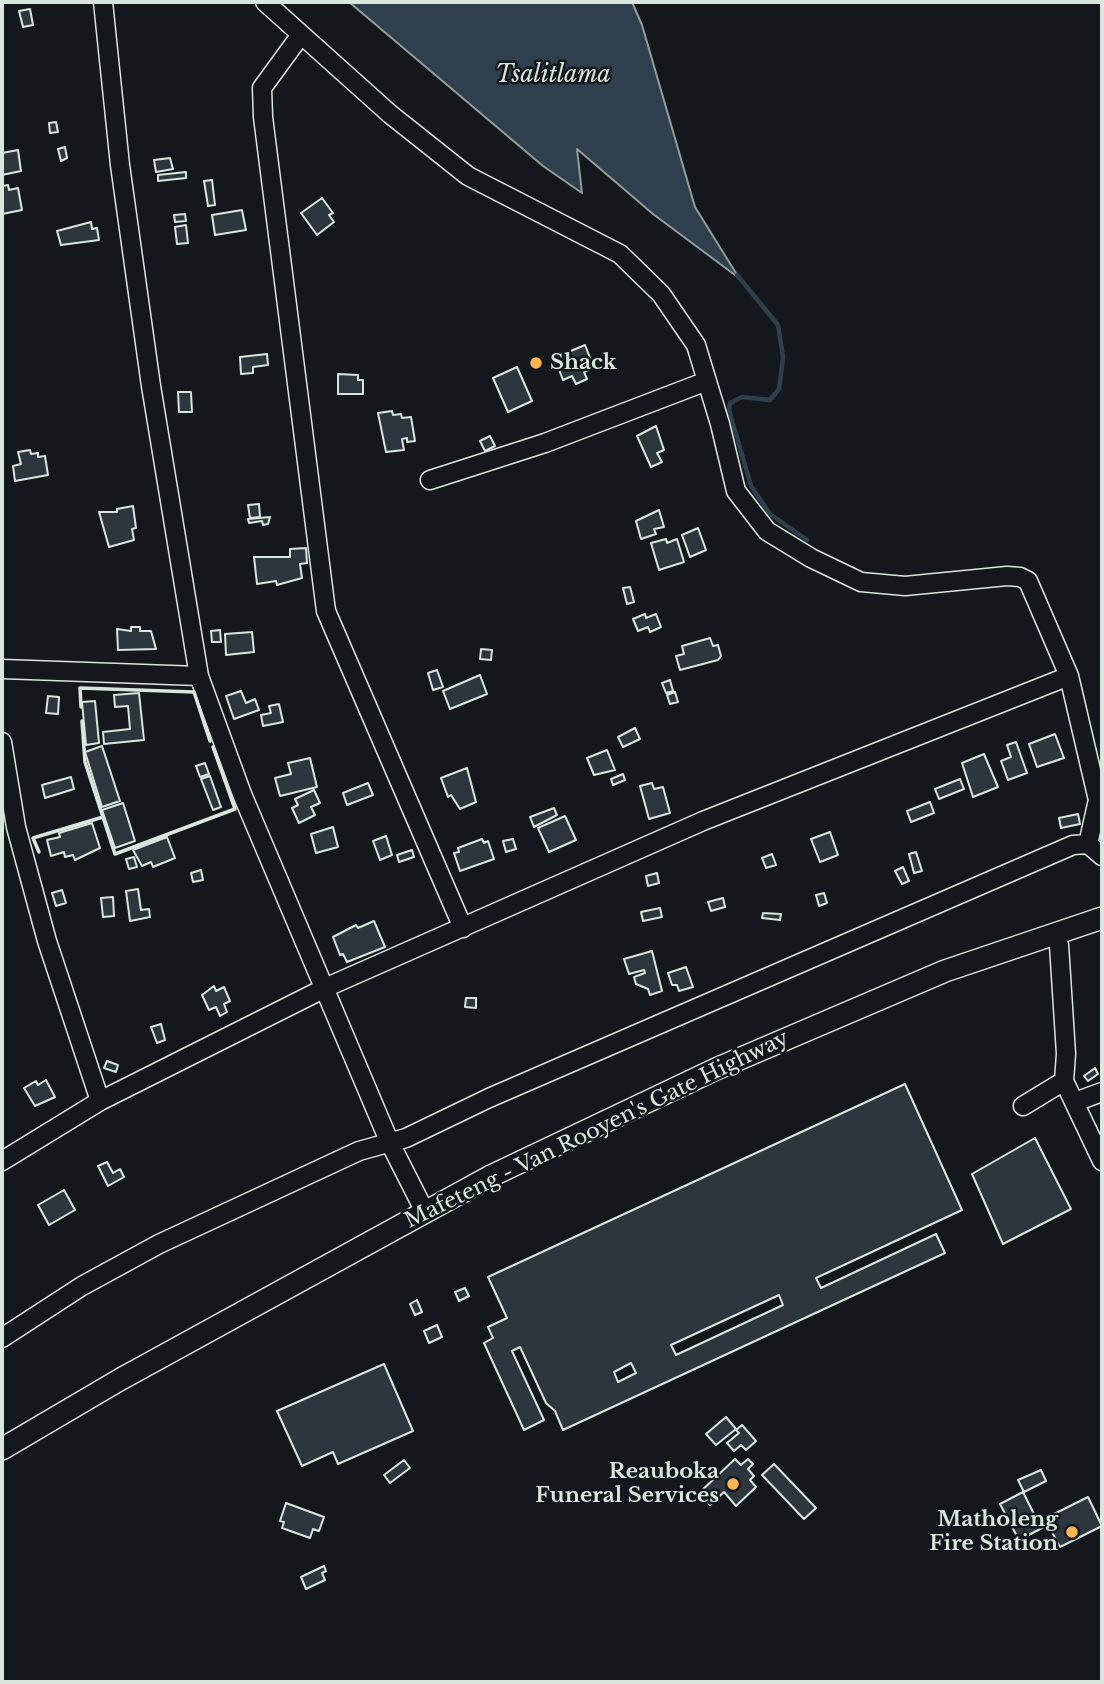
<!DOCTYPE html>
<html>
<head>
<meta charset="utf-8">
<style>
  body { margin:0 }
  #map { position:relative; width:1104px; height:1684px; overflow:hidden; background:#14181c; font-family:"Libre Baskerville",serif }
  canvas { display:block }
  .frame { position:absolute; inset:0; border:4px solid #d8e6dc; pointer-events:none }
</style>
</head>
<body>
<div id="map">
<canvas width="1104" height="1684"></canvas>
<div class="frame"></div>
</div>
<script>
const ctx = document.querySelector('canvas').getContext('2d');
ctx.lineJoin = 'round';
function fillPath(path, color) { ctx.fillStyle = color; ctx.fill(path, 'evenodd'); }
const shape = rows => new Path2D(rows.map(r => 'M' + r).join(''));
function trace(path, color, width, dash) { ctx.strokeStyle = color; ctx.lineWidth = width; ctx.lineCap = dash ? 'butt' : 'round'; ctx.setLineDash(dash || []); ctx.stroke(path); }
function write(font, color, halo, rows, align = 'center') {
  ctx.font = font + ' "Libre Baskerville",serif'; ctx.lineWidth = 5; ctx.setLineDash([]); ctx.textBaseline = 'middle'; ctx.strokeStyle = halo; ctx.fillStyle = color; for (const [text, x, y, turn = 0] of rows) {
    ctx.save(); ctx.translate(x, y); ctx.rotate((+turn || 0) * Math.PI / 180); ctx.textAlign = isNaN(turn) ? turn : align; if (halo) ctx.strokeText(text, 0, 0); ctx.fillText(text, 0, 0); ctx.restore();
  }
}
const water = shape([
  [349,2,632,2,642,25,695,207,739,278,653,214,577,149,582,193,543,166,349,2]
]);
const stream = shape([
  [737,275,778,325,783,357,779,389,770,400,742,397,730,403,729,410,751,486,770,514,807,540]
]);
const building = shape([
  [30,9,33,25,23,27,19,11,30,9],
  [56,122,58,132,50,133,49,123,56,122],
  [65,147,67,158,61,161,58,149,65,147],
  [18,150,21,171,2,175,2,153,18,150],
  [170,158,173,169,156,172,154,160,170,158],
  [186,172,186,178,158,181,158,175,186,172],
  [212,180,215,205,208,206,204,181,212,180],
  [8,185,9,190,18,188,22,210,2,214,2,186,8,185],
  [322,198,333,213,329,215,334,222,317,235,301,213,322,198],
  [242,210,246,230,215,235,212,215,242,210],
  [185,214,186,221,175,222,174,215,185,214],
  [91,222,92,229,97,228,99,240,61,245,57,231,91,222],
  [186,225,188,243,177,244,175,227,186,225],
  [585,345,594,368,584,372,587,379,576,384,572,376,563,380,558,367,562,365,559,356,585,345],
  [267,354,268,365,253,367,253,373,241,374,240,357,267,354],
  [517,367,532,401,508,412,493,378,517,367],
  [338,374,358,375,358,380,363,380,363,394,338,394,338,374],
  [178,392,191,392,192,412,179,412,178,392],
  [392,411,393,415,401,414,402,418,411,417,415,441,407,442,407,438,402,439,404,450,386,452,378,413,392,411],
  [656,426,664,450,657,453,662,462,651,467,637,436,656,426],
  [490,436,495,446,485,451,480,441,490,436],
  [30,450,31,454,38,453,38,457,45,456,48,475,15,481,13,466,21,464,18,452,30,450],
  [259,504,260,517,250,518,248,505,259,504],
  [133,506,136,528,132,529,134,540,109,547,99,512,117,512,117,509,133,506],
  [659,510,664,527,654,529,656,534,641,539,636,521,659,510],
  [270,517,268,524,263,525,262,521,249,523,248,519,270,517],
  [698,528,706,550,690,557,682,535,698,528],
  [666,539,667,543,677,539,684,562,659,570,651,543,666,539],
  [306,548,307,563,300,564,302,578,277,585,276,581,257,584,254,557,290,557,290,549,306,548],
  [630,587,634,602,627,604,623,588,630,587],
  [645,614,646,618,656,614,661,627,650,632,648,627,638,631,633,619,645,614],
  [131,627,140,627,140,631,151,631,156,649,118,650,117,629,131,631,131,627],
  [220,630,221,642,212,642,211,631,220,630],
  [252,632,254,652,226,655,225,634,252,632],
  [710,638,713,646,718,645,721,656,718,660,680,670,676,656,684,654,682,646,710,638],
  [481,649,492,650,491,660,480,659,481,649],
  [437,670,443,687,433,690,428,673,437,670],
  [480,675,487,694,450,709,443,691,480,675],
  [670,680,673,691,666,693,662,683,670,680],
  [241,691,246,703,255,699,259,710,234,719,226,696,241,691],
  [675,692,678,702,670,704,667,695,675,692],
  [139,693,144,740,104,744,103,732,130,729,128,706,115,707,114,695,139,693],
  [48,696,59,697,58,714,46,713,48,696],
  [95,701,99,743,86,745,82,702,95,701],
  [279,704,283,722,263,726,261,715,271,713,269,706,279,704],
  [635,728,640,739,623,747,618,737,635,728],
  [1055,734,1064,758,1037,767,1029,744,1055,734],
  [1016,742,1027,773,1008,780,1001,761,1011,757,1007,745,1016,742],
  [102,746,120,801,102,807,85,752,102,746],
  [607,750,615,770,594,775,587,758,607,750],
  [984,754,998,787,973,797,962,763,984,754],
  [310,758,317,787,280,796,275,778,291,774,288,763,310,758],
  [205,763,209,774,200,777,196,766,205,763],
  [467,768,476,802,460,809,451,795,448,797,441,778,467,768],
  [623,774,625,780,613,785,611,779,623,774],
  [210,776,221,807,213,810,201,779,210,776],
  [71,777,74,789,45,798,42,785,71,777],
  [960,779,964,789,939,799,935,789,960,779],
  [368,783,373,795,347,805,343,793,368,783],
  [652,783,654,789,663,787,670,813,649,819,640,786,652,783],
  [314,790,320,803,311,807,315,815,299,823,292,808,298,805,295,799,314,790],
  [930,802,934,813,911,822,907,811,930,802],
  [123,803,135,841,115,848,102,810,123,803],
  [554,808,557,815,534,827,530,817,554,808],
  [1078,814,1080,824,1061,828,1059,818,1078,814],
  [565,816,576,840,549,852,538,828,565,816],
  [92,823,100,848,75,860,73,855,65,857,64,852,51,856,47,840,60,837,59,833,92,823],
  [333,827,338,847,316,853,311,834,333,827],
  [830,832,838,855,820,862,811,839,830,832],
  [386,836,392,855,380,860,373,841,386,836],
  [167,837,175,858,153,867,151,862,142,866,133,850,167,837],
  [482,839,484,843,488,841,494,859,460,871,454,853,459,852,458,848,482,839],
  [513,839,516,849,506,852,503,841,513,839],
  [412,850,414,857,399,862,397,855,412,850],
  [916,852,922,871,914,873,909,854,916,852],
  [772,854,776,865,766,868,762,858,772,854],
  [134,857,137,867,129,869,126,859,134,857],
  [903,867,909,881,902,884,895,871,903,867],
  [201,870,203,880,193,882,191,873,201,870],
  [657,873,659,883,648,886,646,876,657,873],
  [138,889,141,910,149,909,150,917,130,921,126,891,138,889],
  [62,890,66,903,56,906,52,893,62,890],
  [824,893,827,903,819,906,816,895,824,893],
  [113,897,114,916,103,917,101,898,113,897],
  [723,898,725,907,711,911,708,902,723,898],
  [660,908,662,917,643,921,641,912,660,908],
  [763,913,781,914,780,920,762,918,763,913],
  [374,921,385,947,347,962,343,954,340,955,333,937,356,925,358,928,374,921],
  [652,951,662,991,650,995,648,989,636,984,634,977,645,973,644,970,629,974,624,959,652,951],
  [686,967,693,987,679,991,677,985,672,985,668,973,686,967],
  [214,986,216,991,224,987,230,1001,224,1004,227,1012,220,1016,216,1007,209,1010,202,995,214,986],
  [466,998,476,998,476,1008,465,1007,466,998],
  [161,1024,165,1040,157,1043,151,1027,161,1024],
  [107,1061,118,1065,116,1072,104,1068,107,1061],
  [1095,1068,1098,1074,1088,1081,1084,1076,1095,1068],
  [46,1080,55,1097,35,1106,24,1088,36,1081,38,1085,46,1080],
  [905,1084,962,1210,816,1278,821,1288,936,1234,945,1253,563,1430,555,1411,546,1403,520,1347,512,1351,544,1420,524,1430,484,1343,493,1338,488,1327,507,1318,488,1277,905,1084],
  [779,1295,783,1305,676,1355,671,1345,779,1295],
  [631,1363,636,1373,618,1382,614,1372,631,1363],
  [1035,1138,1071,1209,1003,1244,972,1174,1035,1138],
  [107,1162,113,1173,120,1169,124,1177,108,1186,98,1166,107,1162],
  [64,1190,75,1210,49,1225,38,1205,64,1190],
  [465,1288,469,1296,459,1301,455,1292,465,1288],
  [417,1300,422,1312,415,1315,410,1304,417,1300],
  [437,1325,442,1337,429,1343,424,1331,437,1325],
  [384,1364,413,1431,338,1464,333,1452,302,1466,277,1411,384,1364],
  [726,1417,736,1429,716,1445,706,1434,726,1417],
  [742,1425,756,1441,746,1450,741,1445,734,1451,727,1443,739,1433,736,1430,742,1425],
  [735,1459,741,1465,748,1459,753,1464,748,1469,754,1476,750,1480,756,1487,736,1506,724,1492,710,1505,699,1493,735,1459],
  [404,1460,410,1468,390,1483,384,1475,404,1460],
  [774,1464,816,1508,804,1519,762,1475,774,1464],
  [1041,1470,1046,1481,1024,1492,1018,1480,1041,1470],
  [1023,1492,1038,1522,1088,1497,1102,1526,1060,1547,1048,1525,1019,1540,1000,1504,1023,1492],
  [286,1503,324,1517,319,1531,313,1529,310,1538,282,1528,284,1522,280,1521,286,1503],
  [324,1566,326,1571,322,1573,325,1580,306,1589,301,1577,324,1566]
]);
const minor = shape([
  [103,2,120,165,151,386,199,676],
  [265,2,390,114,468,176,620,254,661,294,696,345,720,424,736,491,767,531,811,558,861,582,905,586,1007,576,1020,577,1028,581,1069,676,1098,800,1088,844],
  [300,36,262,88,263,117,326,611,463,928],
  [430,480,545,443,707,381],
  [2,669,199,676,242,794,389,1141,424,1210],
  [2,742,16,827,47,941,100,1101],
  [1055,936,1059,945,1066,1054,1064,1081,1102,1161],
  [1075,1102,1102,1092],
  [1023,1106,1064,1081],
  [2,1161,100,1101,327,987,703,821,1069,676],
  [2,1338,82,1286,159,1244,359,1151,406,1138,489,1098,1073,845,1088,844,1102,856]
]);
const major = shape([
  [2,1449,121,1379,491,1176,716,1069,945,971,1102,918]
]);
const wall = shape([
  [81,707,80,688,194,692,210,741],
  [82,721,85,762,115,854,235,809,213,747],
  [39,852,33,838,103,817]
]);
const markers = [
  [536,363,7,"#ffb74d"],
  [733,1484,7,"#ffb74d"],
  [1072,1532,7,"#ffb74d"]
];
const poiNames = [
  ["Shack",550,363,"left"],
  ["Reauboka",719,1472],
  ["Funeral Services",719,1496],
  ["Matholeng",1058,1520],
  ["Fire Station",1058,1544]
];
const streetNames = [
  ["Mafeteng - Van Rooyen's Gate Highway",597,1130,-26]
];
const waterNames = [
  ["Tsalitlama",553,76]
];
fillPath(water, '#2f3f4d');
trace(water, '#939e99', 2);
trace(stream, '#2f3f4d', 4.5);
fillPath(building, '#2c363c');
trace(building, '#d8e6dc', 2);
trace(minor, '#d8e6dc', 21);
trace(major, '#d8e6dc', 24);
trace(minor, '#14181c', 18);
trace(major, '#14181c', 21);
trace(wall, '#d8e6dc', 3.5);
for (const [x, y, r, color] of markers) { const dot = new Path2D(); dot.arc(x, y, r, 0, 2 * Math.PI); ctx.fillStyle = color; ctx.fill(dot); trace(dot, '#14181c', 2.5); }
write('bold 21px', '#d8e6dc', '#14181c', poiNames, 'right');
write('21px', '#d8e6dc', '#14181c', streetNames);
write('italic 23px', '#d8e6dc', '#14181c', waterNames);
</script>
</body>
</html>
